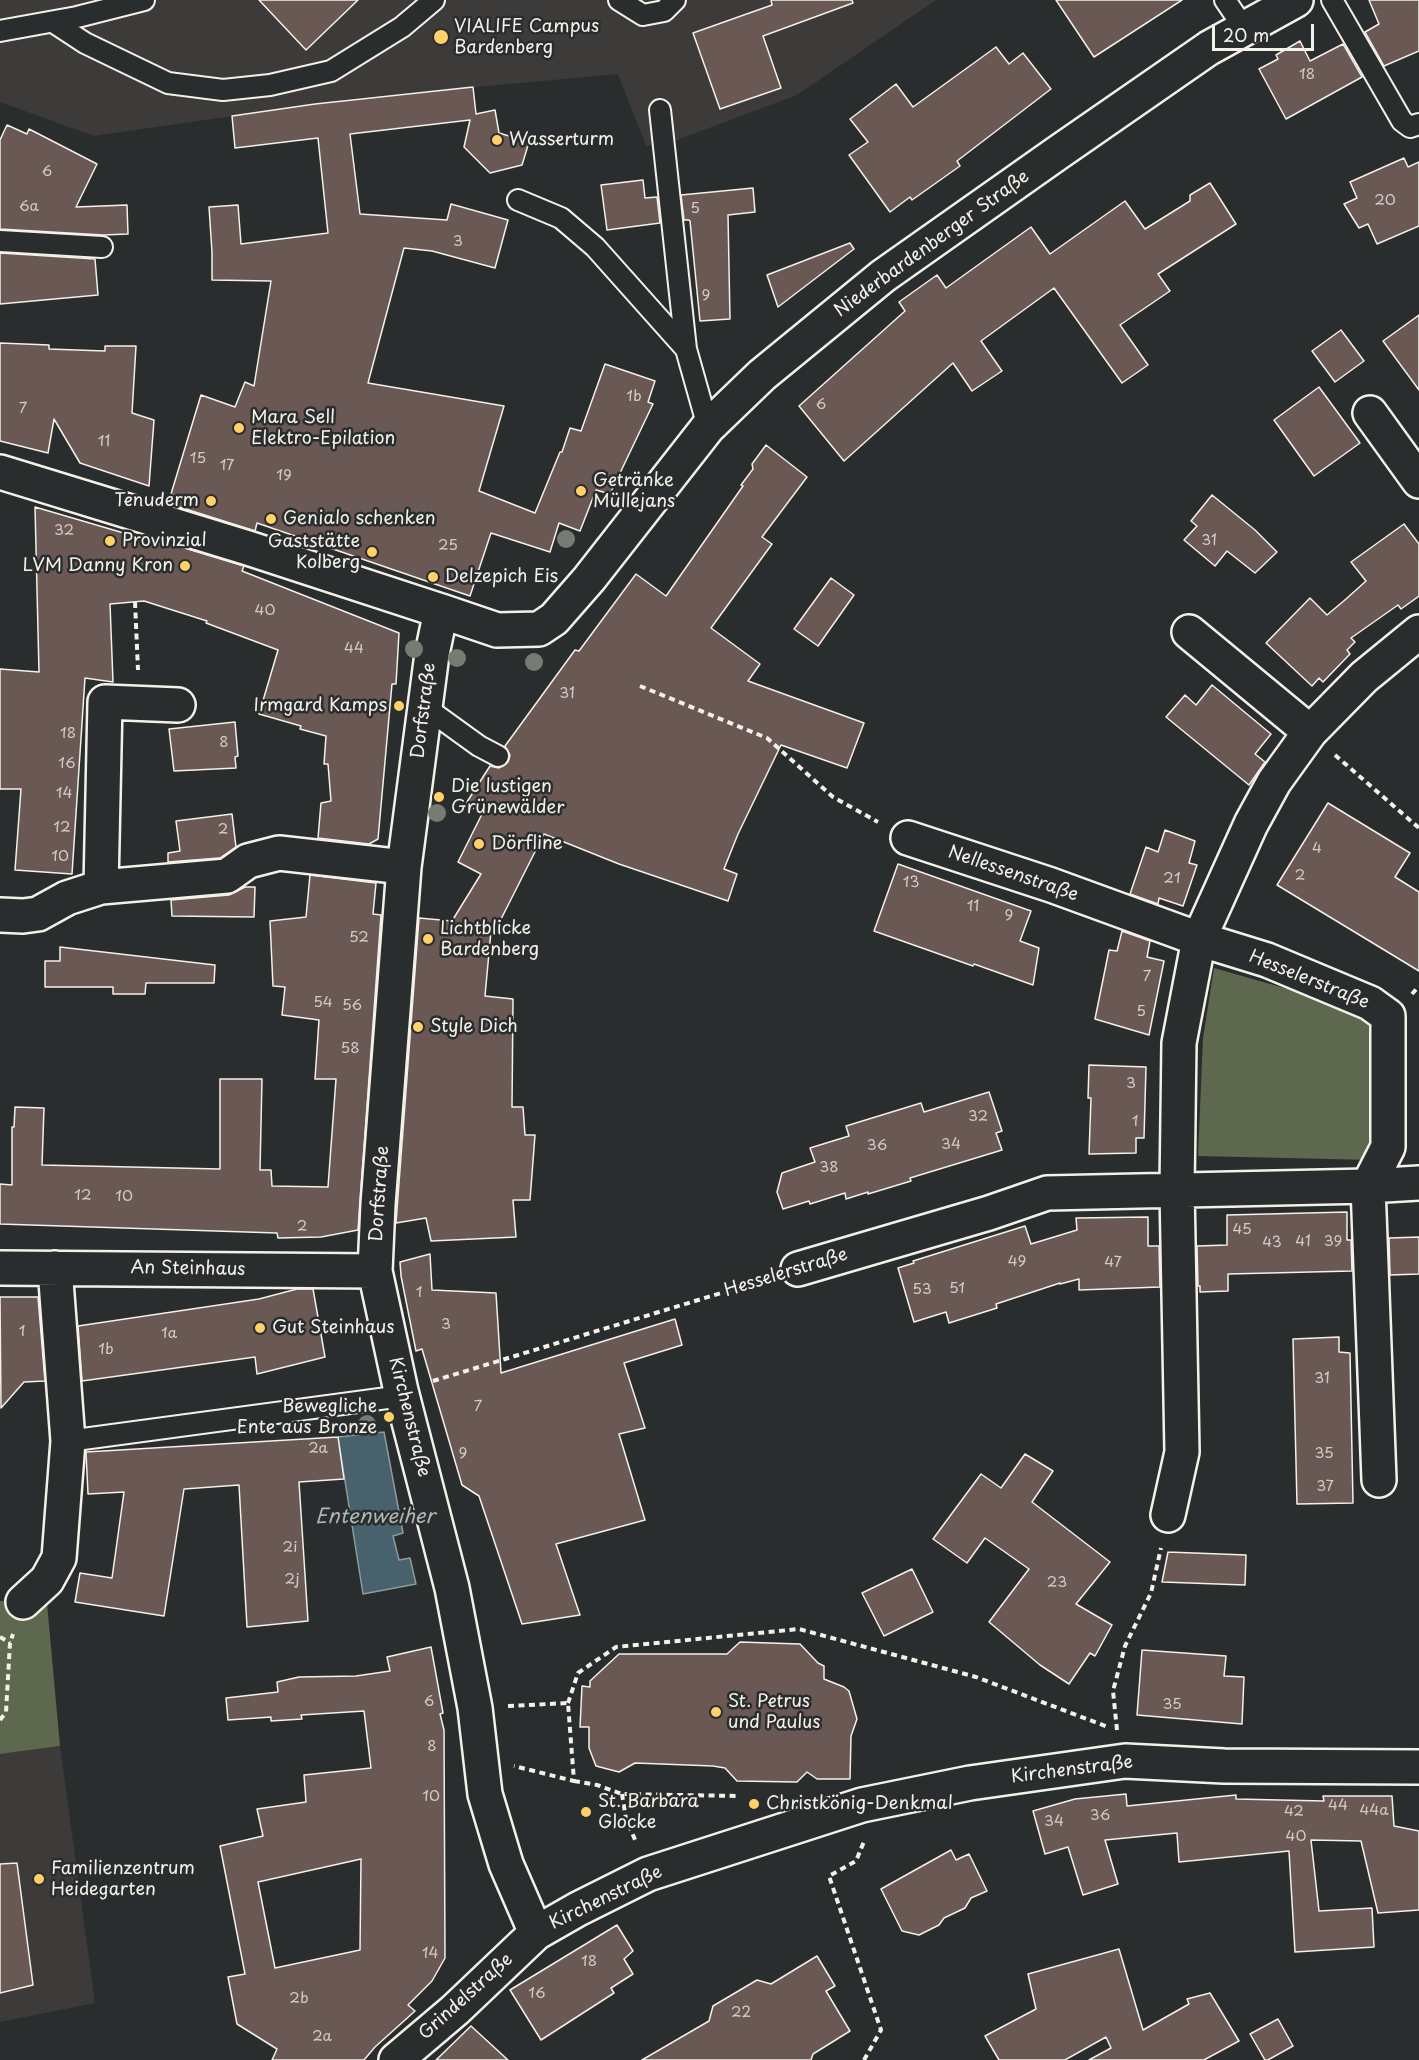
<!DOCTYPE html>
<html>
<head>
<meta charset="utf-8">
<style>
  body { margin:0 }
  #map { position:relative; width:1419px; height:2060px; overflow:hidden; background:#2a2d2e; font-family:"Playpen Sans",sans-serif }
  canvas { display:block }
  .scale { position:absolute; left:1212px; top:24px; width:102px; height:27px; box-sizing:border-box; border:3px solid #f4f1e8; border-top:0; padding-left:8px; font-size:18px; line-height:21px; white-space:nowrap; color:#f4f1e8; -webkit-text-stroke:4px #2a2d2e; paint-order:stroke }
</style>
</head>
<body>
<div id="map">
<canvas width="1419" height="2060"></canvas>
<div class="scale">20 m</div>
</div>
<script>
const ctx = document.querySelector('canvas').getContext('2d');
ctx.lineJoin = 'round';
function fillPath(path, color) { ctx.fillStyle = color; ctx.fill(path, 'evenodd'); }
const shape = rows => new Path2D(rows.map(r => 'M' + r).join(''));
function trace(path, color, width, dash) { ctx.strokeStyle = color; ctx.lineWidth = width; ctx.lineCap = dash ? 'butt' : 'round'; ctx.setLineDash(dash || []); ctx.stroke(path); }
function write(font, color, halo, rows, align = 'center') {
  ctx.font = font + ' "Playpen Sans",sans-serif'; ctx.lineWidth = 5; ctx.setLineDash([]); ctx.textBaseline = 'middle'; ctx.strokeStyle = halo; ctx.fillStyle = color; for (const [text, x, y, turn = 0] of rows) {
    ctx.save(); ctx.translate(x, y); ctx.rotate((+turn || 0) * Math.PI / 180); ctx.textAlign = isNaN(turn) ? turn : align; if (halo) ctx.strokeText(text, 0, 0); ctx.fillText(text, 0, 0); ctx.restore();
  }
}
const built = shape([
  [0,0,936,0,797,95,677,140,646,146,618,74,357,98,94,136,0,102],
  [60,1746,95,2003,0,2022,0,1754]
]);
const green = shape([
  [1214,968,1323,999,1369,1018,1372,1031,1373,1160,1198,1156,1203,1038],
  [0,1601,47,1603,60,1746,0,1754]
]);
const water = shape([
  [384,1432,403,1533,393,1536,399,1560,410,1558,416,1584,363,1594,338,1437,384,1432]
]);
const building = shape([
  [259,0,358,0,306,50,259,0],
  [771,0,852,0,853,3,763,36,781,88,720,109,693,33,772,5,771,0],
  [1056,0,1182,0,1094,57,1056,0],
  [1369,0,1419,0,1419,51,1384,66,1365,32,1379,24,1369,0],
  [1300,41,1310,61,1343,44,1362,77,1286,119,1259,69,1278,59,1276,55,1300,41],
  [996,47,1009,64,1023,53,1051,89,957,161,960,166,912,200,910,197,890,212,849,155,868,142,850,119,896,84,913,107,996,47],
  [473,87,476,114,495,110,499,133,529,142,522,165,490,173,464,147,470,120,350,134,360,214,447,220,451,204,508,220,495,268,432,251,404,248,368,383,504,406,479,491,535,513,560,452,562,452,570,428,581,431,605,364,655,381,648,402,653,404,610,494,596,490,580,531,559,523,550,552,491,533,470,596,257,523,255,531,173,505,174,495,171,494,201,395,235,407,245,382,254,386,271,281,212,280,212,252,209,207,238,205,241,244,328,233,318,138,235,148,232,116,315,104,473,87],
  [7,125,27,134,29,129,97,164,76,207,127,205,128,234,103,235,0,229,0,140,7,125],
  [1404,158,1408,167,1419,162,1419,226,1377,244,1368,224,1359,228,1344,204,1357,198,1350,182,1404,158],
  [643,180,645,198,657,197,660,223,607,230,601,185,643,180],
  [1210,183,1236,224,1158,274,1170,291,1120,325,1148,365,1122,383,1054,288,981,341,1002,371,972,391,953,363,844,461,799,406,905,311,899,302,937,275,946,288,1031,227,1050,254,1125,201,1145,229,1190,201,1190,195,1210,183],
  [753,188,755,212,728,215,730,319,700,321,690,221,689,220,684,220,681,195,753,188],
  [850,243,854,249,778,307,767,275,850,243],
  [0,253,95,259,98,295,0,304,0,253],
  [1419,315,1419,390,1383,341,1419,315],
  [1341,330,1364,361,1335,382,1312,351,1341,330],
  [0,343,49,345,49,349,105,351,105,346,136,346,132,413,154,420,149,486,80,463,54,419,48,453,0,441,0,343],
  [1319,387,1360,443,1314,476,1274,420,1319,387],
  [766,445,807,477,762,537,772,544,711,628,760,664,748,681,864,723,847,768,781,745,738,834,724,869,737,874,728,901,619,864,544,834,494,933,491,931,485,996,513,999,512,1107,523,1107,525,1135,535,1135,530,1200,513,1200,516,1237,431,1241,426,1218,396,1223,419,918,452,921,481,874,458,862,483,812,465,805,490,766,499,768,508,762,510,755,505,746,575,650,579,651,636,574,666,596,743,486,741,485,753,469,752,464,766,445],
  [1212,495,1255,530,1277,552,1255,573,1227,551,1215,566,1184,540,1197,526,1191,521,1212,495],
  [35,507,168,546,168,543,244,566,242,571,399,633,396,684,392,684,378,839,369,844,318,838,321,803,331,801,328,764,324,764,326,736,300,729,301,726,259,714,278,650,206,623,207,621,144,601,110,604,113,682,85,678,72,874,15,870,21,789,0,789,0,669,39,672,35,507],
  [1404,524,1419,544,1419,596,1401,609,1398,605,1351,638,1355,642,1347,650,1350,654,1323,682,1319,678,1312,686,1266,643,1310,598,1327,615,1346,599,1366,581,1351,562,1404,524],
  [831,578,854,595,818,646,794,629,831,578],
  [1212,685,1271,734,1255,754,1265,762,1249,785,1166,717,1185,695,1196,705,1212,685],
  [235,722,238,756,235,757,236,768,174,771,169,729,235,722],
  [1328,803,1410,853,1395,877,1419,892,1419,971,1277,885,1328,803],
  [232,814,236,847,220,858,168,862,168,853,180,851,176,821,232,814],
  [1165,830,1195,841,1189,863,1197,865,1183,906,1159,898,1158,904,1130,894,1146,847,1158,852,1165,830],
  [898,864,1031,911,1020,941,1039,948,1033,985,974,964,973,966,874,931,898,864],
  [310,875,376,883,373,914,381,915,358,1230,321,1237,278,1238,277,1233,0,1224,0,1184,12,1185,12,1127,14,1127,15,1107,44,1108,42,1165,220,1169,220,1079,262,1079,260,1170,271,1170,272,1186,328,1187,336,1079,315,1079,319,1020,282,1015,285,987,273,986,270,921,306,917,310,875],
  [245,887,255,887,254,917,172,916,171,900,229,895,245,887],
  [1122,931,1150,941,1147,957,1164,961,1149,1035,1095,1019,1109,950,1117,951,1122,931],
  [60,947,215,965,214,983,146,983,145,994,113,994,113,987,45,987,45,961,60,961,60,947],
  [1089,1065,1146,1067,1144,1138,1136,1138,1136,1153,1089,1154,1091,1098,1088,1098,1089,1065],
  [989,1092,1002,1131,996,1133,1002,1150,910,1178,911,1181,868,1194,868,1192,846,1199,845,1193,810,1204,809,1201,783,1209,777,1192,782,1173,815,1162,810,1148,849,1136,846,1126,921,1103,924,1112,989,1092],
  [1347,1212,1347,1240,1351,1240,1352,1271,1228,1274,1228,1291,1200,1292,1200,1286,1198,1286,1197,1246,1227,1245,1227,1215,1347,1212],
  [1148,1217,1148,1246,1159,1246,1160,1287,1079,1290,1079,1279,1060,1284,1060,1283,996,1304,997,1308,949,1323,946,1312,914,1322,898,1268,914,1263,913,1261,1025,1226,1031,1244,1077,1230,1076,1218,1148,1217],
  [1419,1237,1419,1274,1390,1275,1389,1238,1419,1237],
  [430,1254,432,1290,496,1293,501,1373,675,1319,682,1345,624,1363,645,1428,619,1434,645,1520,556,1544,580,1615,522,1624,479,1496,462,1485,422,1349,416,1351,401,1276,400,1262,430,1254],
  [297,1289,313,1289,325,1357,257,1374,255,1357,82,1381,78,1326,259,1299,297,1289],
  [0,1297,38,1297,45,1381,24,1382,1,1408,0,1297],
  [1339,1337,1339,1352,1350,1353,1353,1503,1297,1504,1293,1339,1339,1337],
  [338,1437,344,1479,299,1482,308,1621,247,1627,239,1485,184,1489,164,1616,75,1602,80,1573,112,1578,124,1492,88,1494,86,1452,338,1437],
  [1025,1454,1053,1471,1032,1502,1110,1562,1076,1604,1112,1625,1095,1656,1090,1653,1069,1684,1040,1665,989,1622,1029,1569,985,1538,967,1563,933,1539,981,1474,1001,1488,1025,1454],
  [1168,1552,1246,1555,1245,1585,1162,1582,1168,1552],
  [912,1569,933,1612,884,1636,862,1593,912,1569],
  [740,1642,800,1644,818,1663,824,1666,824,1679,844,1687,849,1691,857,1719,851,1736,850,1779,817,1779,807,1772,797,1782,737,1781,725,1768,713,1766,635,1763,619,1772,596,1766,589,1748,589,1727,580,1727,582,1686,590,1687,590,1681,619,1654,727,1654,740,1642],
  [431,1647,443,1713,440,1714,444,1730,445,1958,432,1981,408,2005,415,2011,375,2047,364,2060,272,2060,277,2049,237,2024,228,1977,245,1974,220,1846,263,1836,257,1809,306,1802,304,1775,371,1768,364,1711,301,1715,302,1719,271,1721,271,1717,228,1720,226,1698,278,1692,277,1682,299,1677,356,1676,390,1671,387,1657,431,1647],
  [361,1859,360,1950,275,1968,258,1882,361,1859],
  [1142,1650,1226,1656,1224,1676,1244,1677,1242,1724,1137,1715,1142,1650],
  [1126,1794,1127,1806,1236,1795,1236,1799,1324,1801,1323,1796,1392,1796,1394,1826,1419,1831,1419,1910,1378,1913,1361,1841,1311,1840,1319,1911,1372,1908,1374,1947,1295,1952,1289,1851,1179,1862,1177,1833,1105,1840,1118,1884,1083,1895,1068,1847,1045,1854,1033,1811,1075,1799,1126,1794],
  [951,1850,956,1860,969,1854,987,1891,971,1898,965,1908,944,1918,939,1925,919,1935,902,1931,881,1889,951,1850],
  [17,1863,33,1985,0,1993,0,1864,17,1863],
  [617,1925,633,1951,624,1959,633,1974,611,1988,614,1993,541,2040,510,1990,617,1925],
  [1119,1949,1143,2030,1189,2004,1187,1999,1210,1993,1239,2041,1204,2060,1089,2060,1111,2048,1106,2037,1065,2060,999,2060,985,2036,1036,2009,1028,1974,1119,1949],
  [817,1956,835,1986,826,1991,850,2031,813,2054,811,2060,642,2060,709,2021,713,2006,757,1980,771,1984,817,1956],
  [1278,2019,1293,2046,1268,2060,1265,2060,1250,2034,1278,2019],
  [471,2026,508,2060,436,2060,471,2026]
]);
const path = shape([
  [135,602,138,670],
  [640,686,767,738,833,797,878,822],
  [1335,755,1419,828],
  [1412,994,1419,986],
  [433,1381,767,1279],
  [0,1637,10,1643],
  [568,1703,578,1673,616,1647,799,1629,976,1677,1108,1727],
  [508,1706,568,1703,574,1781,514,1766],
  [0,1720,6,1712,10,1643,13,1634],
  [1117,1730,1113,1691,1125,1646,1151,1593,1161,1548],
  [574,1781,597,1785,622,1794,737,1796],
  [622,1794,626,1819,636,1842],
  [864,2060,881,2030,829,1876,856,1861,865,1839]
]);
const lane = shape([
  [619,0,643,15,664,11,675,0],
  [1225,0,1244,28],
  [1332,0,1402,121,1410,127,1419,124],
  [53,22,85,43,168,83,223,90,270,85,331,71,402,27,434,0],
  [0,31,77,17,144,0],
  [660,110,686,349,708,427],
  [518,200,561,218,595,247,686,349],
  [0,241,102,247],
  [425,707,479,746,498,756],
  [68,1441,402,1396]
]);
const street = shape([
  [1370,413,1419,481],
  [0,472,248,548,441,611,432,654,404,867,378,1204,375,1271,401,1391,452,1588,475,1708,485,1794,506,1864,536,1933],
  [441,611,497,630,539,629,554,619,589,579,708,427,762,375,883,276,1056,154,1209,48,1296,0],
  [1189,632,1310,732],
  [908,838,1051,885,1199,939,1267,960,1370,1003,1388,1016,1388,1147,1368,1186,1379,1480],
  [101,887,105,702,178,705],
  [0,915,23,916,38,914,67,898,101,887,227,876,248,861,279,853,404,867],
  [0,1268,375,1271],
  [798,1269,989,1213,1047,1193,1368,1186,1419,1183],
  [1168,1515,1182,1452,1177,1189,1179,1043,1199,939,1251,824,1274,782,1310,732,1364,677,1419,632],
  [23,1602,47,1580,59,1558,68,1441,55,1268],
  [396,2060,455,2010,536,1933,578,1909,648,1874,862,1805,970,1783,1125,1761,1224,1766,1419,1767]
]);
const trees = [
  [566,539],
  [414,649],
  [457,658],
  [534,662],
  [437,813],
  [367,1424]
];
const markers = [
  [441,37,8,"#ffd166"],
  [497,140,6,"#ffd166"],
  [239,428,6,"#ffd166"],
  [581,491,6,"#ffd166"],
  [211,501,6,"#ffd166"],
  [271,519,6,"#ffd166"],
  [110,541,6,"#ffd166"],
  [372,552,6,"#ffd166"],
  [185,566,6,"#ffd166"],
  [433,577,6,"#ffd166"],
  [399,706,6,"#ffd166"],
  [439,797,6,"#ffd166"],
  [479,844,6,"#ffd166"],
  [428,939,6,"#ffd166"],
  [418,1027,6,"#ffd166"],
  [260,1328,6,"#ffd166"],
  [389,1417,6,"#ffd166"],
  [716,1712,6,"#ffd166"],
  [754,1804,6,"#ffd166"],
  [586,1812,6,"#ffd166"],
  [39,1879,6,"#ffd166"]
];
const numberNames = [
  ["18",1307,75],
  ["6",47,172],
  ["20",1385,201],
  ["6a",29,207],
  ["5",695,209],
  ["3",458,242],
  ["9",706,296],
  ["1b",634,397],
  ["6",821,405],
  ["7",23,409],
  ["11",104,442],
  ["15",198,459],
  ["17",227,466],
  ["19",284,476],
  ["32",64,531],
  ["31",1209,541],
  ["25",448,546],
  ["40",265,611],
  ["44",354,649],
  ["31",567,694],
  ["18",68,734],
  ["8",224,743],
  ["16",67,764],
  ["14",64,794],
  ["12",62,828],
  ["2",223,830],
  ["4",1317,849],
  ["10",60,857],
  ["2",1300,876],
  ["21",1172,879],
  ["13",911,883],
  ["11",973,907],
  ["9",1009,916],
  ["52",359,938],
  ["7",1147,977],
  ["54",323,1003],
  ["56",352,1006],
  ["5",1141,1012],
  ["58",350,1049],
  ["3",1131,1084],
  ["32",978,1117],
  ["1",1135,1122],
  ["34",951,1145],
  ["36",877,1146],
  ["38",829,1168],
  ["12",83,1196],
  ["10",124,1197],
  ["2",302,1227],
  ["45",1242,1230],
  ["41",1303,1242],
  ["39",1333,1242],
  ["43",1272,1243],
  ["49",1017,1262],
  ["47",1113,1263],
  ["51",957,1289],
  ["53",922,1290],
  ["1",419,1293],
  ["3",446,1325],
  ["1",22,1332],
  ["1a",169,1334],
  ["1b",106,1350],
  ["31",1322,1379],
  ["7",478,1407],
  ["2a",318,1449],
  ["9",463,1454],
  ["35",1324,1454],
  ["37",1325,1487],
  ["2i",290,1548],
  ["2j",292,1580],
  ["23",1057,1583],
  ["6",429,1702],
  ["35",1172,1705],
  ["8",432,1747],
  ["10",431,1797],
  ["44",1338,1806],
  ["44a",1374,1811],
  ["42",1294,1812],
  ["36",1100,1816],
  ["34",1054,1822],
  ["40",1296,1837],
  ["14",430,1954],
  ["18",589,1962],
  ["16",537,1994],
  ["2b",299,1999],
  ["22",741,2013],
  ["2a",322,2037]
];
const poiNames = [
  ["VIALIFE Campus",454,27],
  ["Bardenberg",454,48],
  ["Wasserturm",509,140],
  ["Mara Sell",251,418],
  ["Elektro-Epilation",251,439],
  ["Getränke",593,481],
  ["Müllejans",593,502],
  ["Tenuderm",199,501,"right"],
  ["Genialo schenken",283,519],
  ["Provinzial",122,541],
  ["Gaststätte",360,542,"right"],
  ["Kolberg",360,563,"right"],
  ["LVM Danny Kron",173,566,"right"],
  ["Delzepich Eis",445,577],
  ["Irmgard Kamps",387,706,"right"],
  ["Die lustigen",451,787],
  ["Grünewälder",451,808],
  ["Dörfline",491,844],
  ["Lichtblicke",440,929],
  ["Bardenberg",440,950],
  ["Style Dich",430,1027],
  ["Gut Steinhaus",272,1328],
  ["Bewegliche",377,1407,"right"],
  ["Ente aus Bronze",377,1428,"right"],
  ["St. Petrus",728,1702],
  ["und Paulus",728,1723],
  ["St. Barbara",598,1802],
  ["Glocke",598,1823],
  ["Christkönig-Denkmal",766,1804],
  ["Familienzentrum",51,1869],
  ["Heidegarten",51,1890]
];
const streetNames = [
  ["Niederbardenberger Straße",932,244,-36],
  ["Dorfstraße",424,711,-83],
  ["Nellessenstraße",1013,874,19],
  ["Hesselerstraße",1309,980,22],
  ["Dorfstraße",380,1194,-86],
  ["An Steinhaus",188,1269,1],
  ["Hesselerstraße",786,1273,-17],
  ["Kirchenstraße",409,1417,76],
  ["Kirchenstraße",1072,1770,-7],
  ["Kirchenstraße",606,1898,-26],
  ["Grindelstraße",466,1997,-42]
];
const waterNames = [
  ["Entenweiher",375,1517]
];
fillPath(built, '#3d3a3a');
fillPath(green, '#5d684f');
fillPath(water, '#48626d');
trace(water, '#8d9b9e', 1.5);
fillPath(building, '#6a5855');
trace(building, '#f4f1e8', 1.5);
trace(lane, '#f4f1e8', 24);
trace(street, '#f4f1e8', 38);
trace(path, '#f4f1e8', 4, [6, 4.5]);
trace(lane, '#2a2d2e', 20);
trace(street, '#2a2d2e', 33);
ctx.fillStyle = '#787b73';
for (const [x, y] of trees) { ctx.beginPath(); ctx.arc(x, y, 9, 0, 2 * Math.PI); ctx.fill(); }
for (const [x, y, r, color] of markers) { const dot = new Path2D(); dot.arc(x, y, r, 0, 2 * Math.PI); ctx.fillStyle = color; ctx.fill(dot); trace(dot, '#2a2d2e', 2); }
write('15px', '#d2cbc3', null, numberNames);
write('18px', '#f4f1e8', '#2a2d2e', poiNames, 'left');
write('18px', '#f4f1e8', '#2a2d2e', streetNames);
write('italic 20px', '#afb8b7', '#2a2d2e', waterNames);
</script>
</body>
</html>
